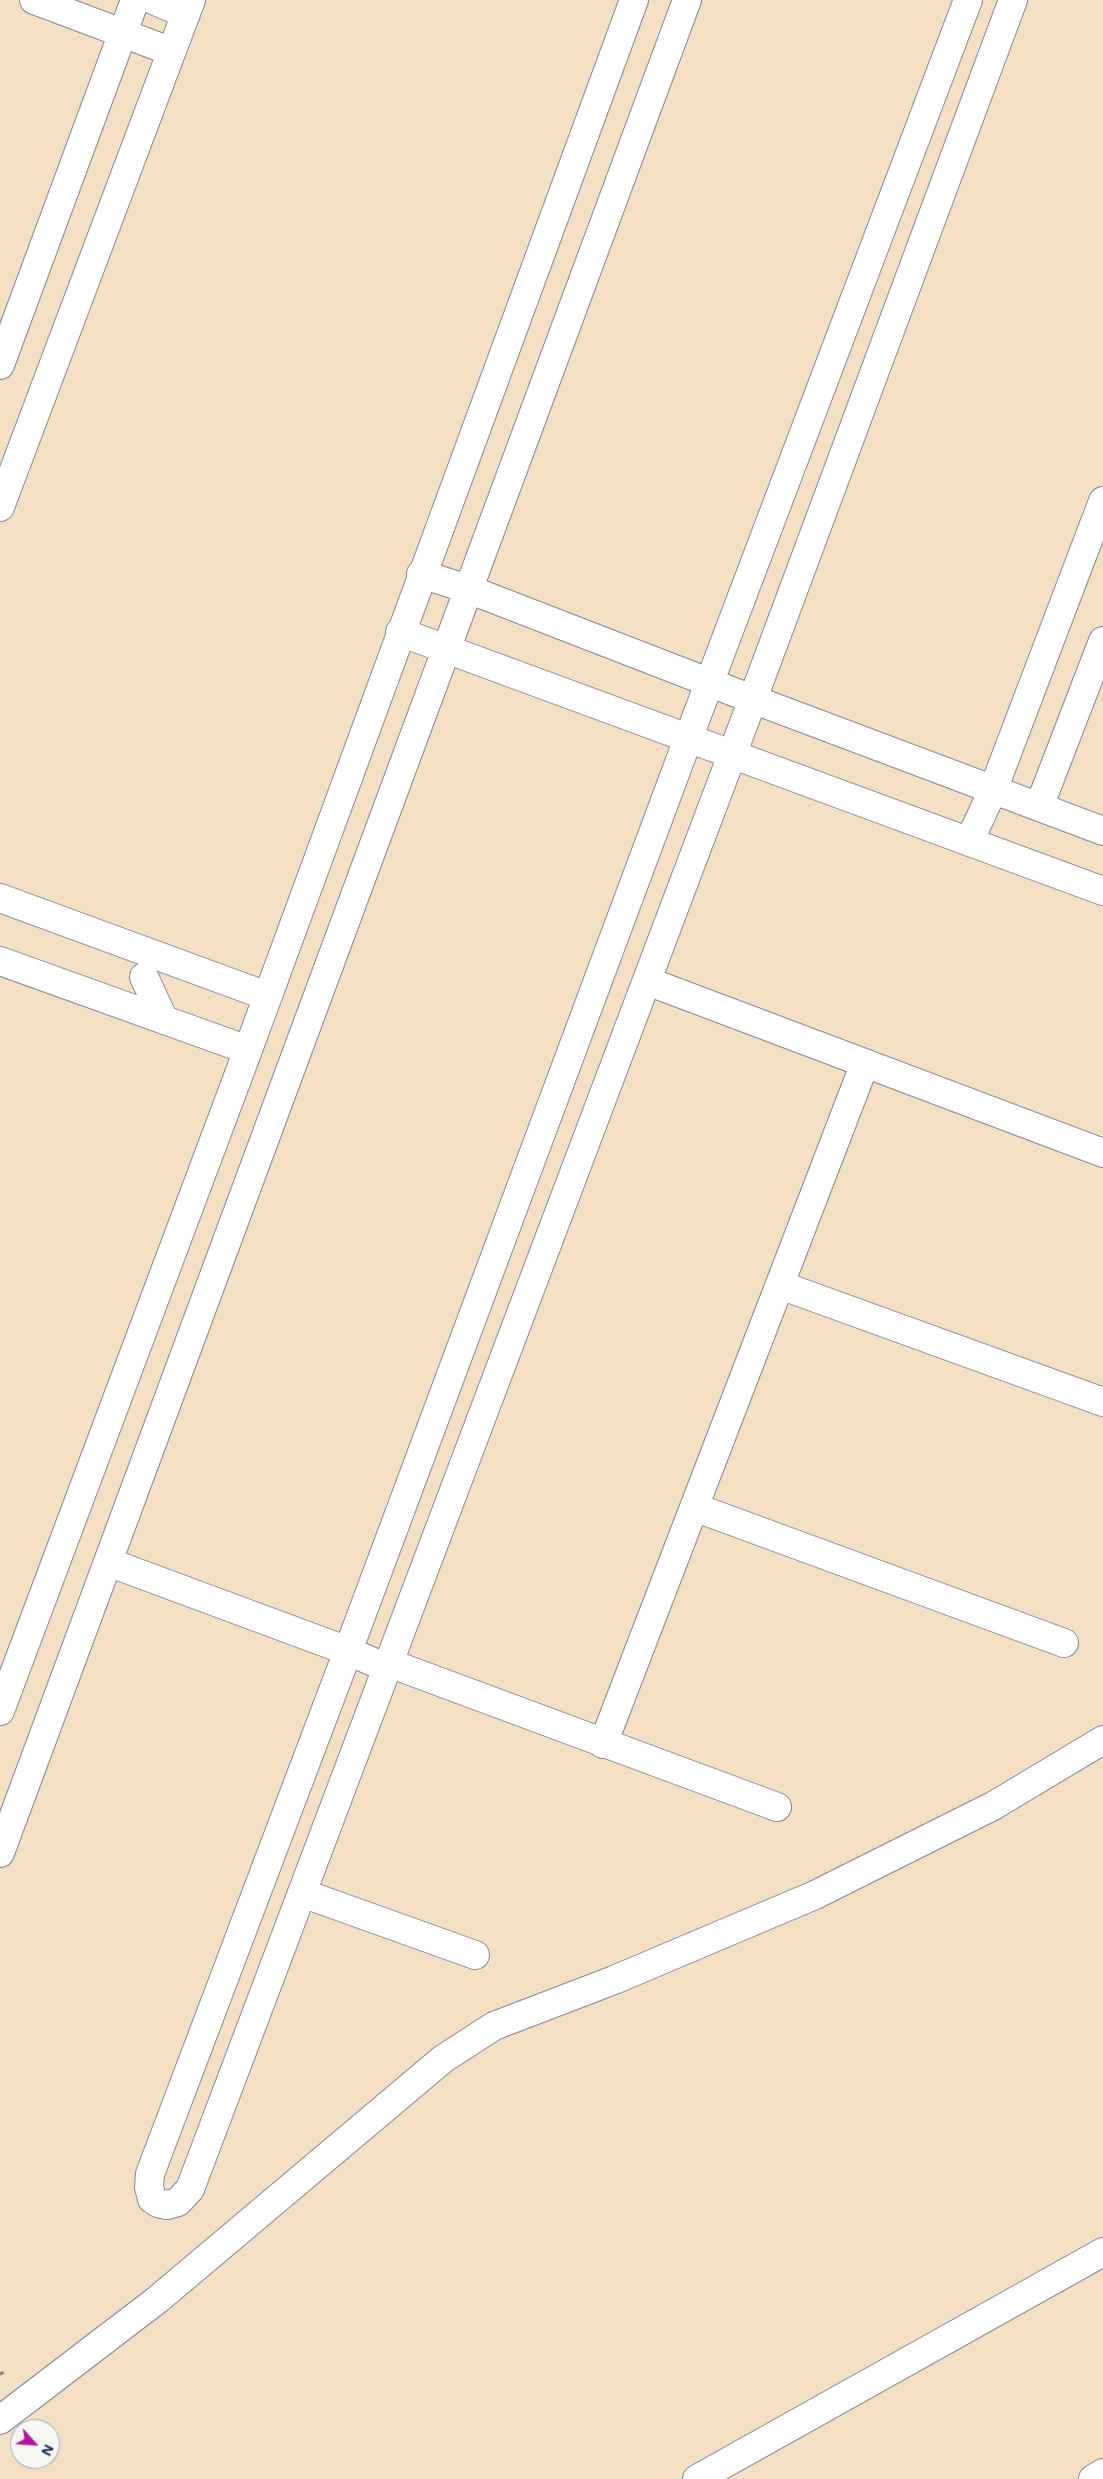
<!DOCTYPE html>
<html>
<head>
<meta charset="utf-8">
<style>
  body { margin:0 }
  #map { position:relative; width:1103px; height:2479px; overflow:hidden; background:#f3dfc4; font-family:Mali,sans-serif }
  canvas { display:block }
  .north { position:absolute; left:10px; top:2419px; width:50px; height:50px; box-sizing:border-box; background:#f6f6f2; border:1px solid #9ea6b7; border-radius:50%; rotate:116deg; font-size:14px; font-weight:700; line-height:20px; text-align:center; color:#1b2f5e }
  .north::after { content:''; display:block; margin:auto; width:18px; height:22px; background:#b5179e; clip-path:polygon(50% 0,100% 100%,50% 72%,0 100%) }
</style>
</head>
<body>
<div id="map">
<canvas width="1103" height="2479"></canvas>
<div class="north">N</div>
</div>
<script>
const ctx = document.querySelector('canvas').getContext('2d');
ctx.lineJoin = 'round';
const shape = rows => new Path2D(rows.map(r => 'M' + r).join(''));
function trace(path, color, width, dash) { ctx.strokeStyle = color; ctx.lineWidth = width; ctx.lineCap = dash ? 'butt' : 'round'; ctx.setLineDash(dash || []); ctx.stroke(path); }
const path = shape([
  [0,2374,7,2371]
]);
const minor = shape([
  [34,0,170,51],
  [153,0,186,14],
  [968,0,688,739,348,1651,150,2174,149,2187,152,2199,158,2203,167,2205,178,2202,190,2189,732,755,1013,0],
  [0,365,135,0],
  [0,507,191,0],
  [421,574,468,589,752,699,1103,831],
  [400,632,1103,891],
  [1039,807,1103,641],
  [969,842,993,790,1103,501],
  [0,898,267,996],
  [0,961,248,1050],
  [144,977,164,1020],
  [647,981,1103,1153],
  [780,1285,1103,1402],
  [694,1507,1064,1643],
  [108,1562,348,1651,387,1668],
  [389,1663,777,1807],
  [0,1711,248,1050,634,0],
  [603,1744,865,1063],
  [0,1853,687,0],
  [302,1893,475,1955],
  [0,2420,157,2300,443,2059,494,2026,614,1980,815,1895,993,1806,1103,1740],
  [697,2479,1103,2252],
  [1093,2479,1103,2473]
]);
trace(minor, '#878791', 30);
trace(path, '#878791', 3, [4, 4]);
trace(minor, '#fff', 28);
</script>
</body>
</html>
